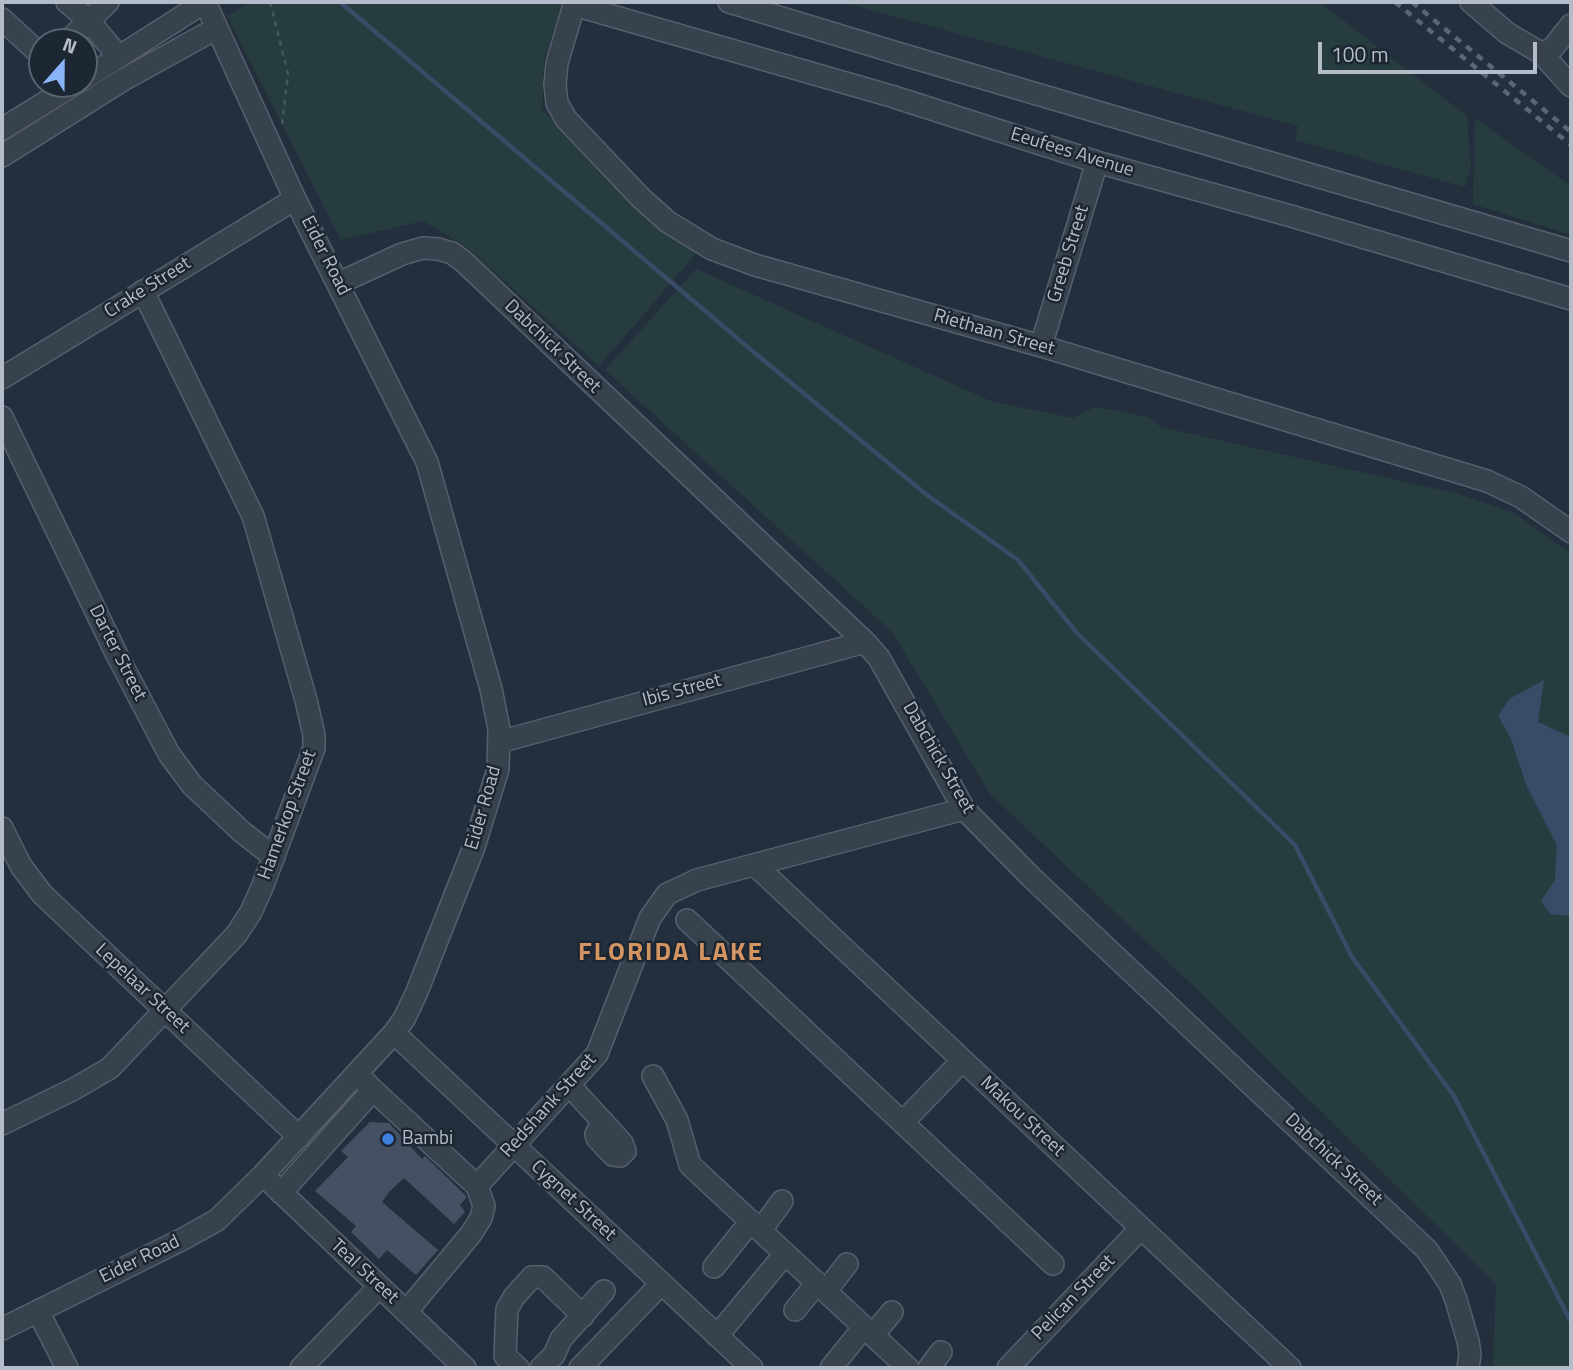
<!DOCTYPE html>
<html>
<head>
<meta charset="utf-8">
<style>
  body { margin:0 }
  #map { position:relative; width:1573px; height:1370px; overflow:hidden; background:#242f3e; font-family:"Titillium Web",sans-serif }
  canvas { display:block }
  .frame { position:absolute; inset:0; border:4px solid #b4bcc9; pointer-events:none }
  .north { position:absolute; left:28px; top:28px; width:70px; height:70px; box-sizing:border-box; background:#1d2633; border:2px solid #59626f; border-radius:50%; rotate:21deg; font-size:19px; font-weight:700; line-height:28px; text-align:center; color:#b4bcc9 }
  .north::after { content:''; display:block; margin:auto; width:24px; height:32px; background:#8ab4f8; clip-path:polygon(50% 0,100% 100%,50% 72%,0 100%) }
  .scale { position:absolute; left:1318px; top:42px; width:219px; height:32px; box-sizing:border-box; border:4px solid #b4bcc9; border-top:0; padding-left:9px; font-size:21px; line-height:24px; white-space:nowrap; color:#b4bcc9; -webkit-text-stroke:5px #1d2633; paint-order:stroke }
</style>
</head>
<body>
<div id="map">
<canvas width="1573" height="1370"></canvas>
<div class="frame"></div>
<div class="north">N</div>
<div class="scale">100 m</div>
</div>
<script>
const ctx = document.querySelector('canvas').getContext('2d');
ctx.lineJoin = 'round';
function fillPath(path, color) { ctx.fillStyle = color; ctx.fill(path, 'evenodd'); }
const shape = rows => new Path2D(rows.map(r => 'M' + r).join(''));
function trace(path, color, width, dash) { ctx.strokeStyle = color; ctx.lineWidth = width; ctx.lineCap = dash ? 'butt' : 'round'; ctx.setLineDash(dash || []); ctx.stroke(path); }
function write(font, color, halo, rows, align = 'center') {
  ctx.font = font + ' "Titillium Web",sans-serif'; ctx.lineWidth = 5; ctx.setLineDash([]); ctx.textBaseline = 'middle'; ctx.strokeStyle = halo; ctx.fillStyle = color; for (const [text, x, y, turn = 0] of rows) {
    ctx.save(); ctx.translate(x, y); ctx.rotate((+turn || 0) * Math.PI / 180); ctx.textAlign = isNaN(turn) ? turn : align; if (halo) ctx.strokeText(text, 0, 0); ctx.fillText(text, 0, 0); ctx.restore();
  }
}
const green = shape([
  [251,2,563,2,544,59,542,110,696,254,599,366,466,247,423,221,341,240,227,16],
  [841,2,1319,2,1467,116,1471,166,1465,187,1295,140,1298,126],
  [1475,118,1571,186,1571,235,1473,204],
  [696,269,993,402,1073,418,1095,407,1148,417,1161,427,1459,494,1514,513,1571,554,1571,1368,1493,1368,1496,1284,1188,981,990,794,892,632,605,370]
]);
const water = shape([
  [1544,680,1538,722,1571,737,1571,916,1550,914,1541,901,1555,880,1557,845,1527,787,1511,739,1498,716,1509,699]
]);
const stream = shape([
  [340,2,756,354,927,495,1018,560,1076,632,1295,845,1352,957,1454,1096,1571,1322]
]);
const building = shape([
  [370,1122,389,1123,422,1159,425,1156,467,1197,460,1205,465,1212,454,1224,404,1178,389,1192,382,1202,438,1250,416,1275,387,1250,379,1259,351,1232,356,1226,315,1191,348,1157,341,1151]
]);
const path = shape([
  [270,2,288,74,282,125]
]);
const minor = shape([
  [67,2,89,21,119,57],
  [575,2,557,63,555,85,557,103,566,119,641,198,668,222,712,249,755,265,1041,346,1487,481,1521,497,1571,532],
  [729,2,904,55,1571,251],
  [1471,2,1507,33,1541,53,1552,49,1571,25],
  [574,5,891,96,1097,162,1291,216,1571,299],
  [2,19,42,56],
  [67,42,108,2],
  [1541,53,1571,86],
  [2,129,75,84],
  [2,156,123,80,217,28],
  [339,283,402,254,423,248,438,249,452,253,463,261,865,642,879,658,964,809,1032,878,1427,1250,1450,1284,1456,1300,1468,1341,1470,1354,1468,1368],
  [1041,346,1097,162],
  [2,378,295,199],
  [2,417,117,655,169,754,192,785,242,832,274,857],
  [499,742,865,642],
  [2,828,21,866,42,894,299,1137],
  [755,865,1290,1368],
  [687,920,1053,1264],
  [394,1033,752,1368],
  [653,1076,677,1120,690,1165,908,1368],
  [569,1085,603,1122,622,1143,625,1151,620,1156,613,1155,597,1138,596,1134,603,1122],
  [373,1090,477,1186],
  [903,1122,962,1061],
  [2,1124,74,1089,110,1068,236,935,251,912,263,885,314,748,314,735,306,700,253,516,143,291],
  [263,1175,465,1368],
  [281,1193,373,1090,357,1074],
  [761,1230,782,1201],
  [714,1267,751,1221],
  [826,1291,847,1264],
  [795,1310,817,1283],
  [38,1311,67,1368],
  [406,1312,471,1234,481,1218,484,1206,477,1186,597,1054,650,918,667,894,697,880,964,809],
  [2,1329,183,1239,217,1220,263,1175,394,1033,404,1019,416,994,474,847,498,769,499,729,491,689,427,462,295,199,205,2,84,79],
  [873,1335,892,1312],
  [717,1336,785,1254],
  [301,1368,379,1287],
  [518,1368,505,1356,507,1309,514,1297,532,1277,543,1277,583,1316],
  [541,1368,554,1355,561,1339,604,1291],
  [580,1368,661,1284],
  [831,1368,864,1327],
  [929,1368,941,1352],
  [1008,1368,1141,1228]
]);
const rail = shape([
  [1395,2,1571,145],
  [1412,2,1571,132]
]);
const markers = [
  [388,1139,7,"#3f7fe0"]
];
const streetNames = [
  ["Eeufees Avenue",1072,153,17],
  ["Greeb Street",1069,254,-73],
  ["Eider Road",325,256,63],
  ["Crake Street",148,288,-32],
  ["Riethaan Street",994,333,16],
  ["Dabchick Street",552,347,44],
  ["Darter Street",117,653,63],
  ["Ibis Street",682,691,-15],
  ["Dabchick Street",938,758,60],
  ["Eider Road",484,808,-74],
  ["Hamerkop Street",288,815,-70],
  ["Lepelaar Street",142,989,43],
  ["Redshank Street",549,1106,-48],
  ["Makou Street",1022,1117,43],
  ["Dabchick Street",1333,1160,43],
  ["Cygnet Street",573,1201,43],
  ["Eider Road",140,1260,-26],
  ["Teal Street",364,1272,43],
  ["Pelican Street",1074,1298,-46]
];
const poiNames = [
  ["Bambi",402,1139]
];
const districtNames = [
  ["FLORIDA LAKE",671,954]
];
fillPath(green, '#263c3f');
fillPath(water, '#394c67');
trace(stream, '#394c67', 4.5);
fillPath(building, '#455162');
trace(minor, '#565f6c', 24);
trace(path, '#44595c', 2.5, [5, 5]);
trace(minor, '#38414e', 21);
trace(rail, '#5a6575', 4.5, [7, 7]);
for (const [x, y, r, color] of markers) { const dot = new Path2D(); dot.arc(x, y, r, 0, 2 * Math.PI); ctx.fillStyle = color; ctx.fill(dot); trace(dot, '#1d2633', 2.5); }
write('19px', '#b4bcc9', '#1d2633', streetNames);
write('19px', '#b4bcc9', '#1d2633', poiNames, 'left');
ctx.letterSpacing = '2px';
write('bold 26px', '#d59563', '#1d2633', districtNames);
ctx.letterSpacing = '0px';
</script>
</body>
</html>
